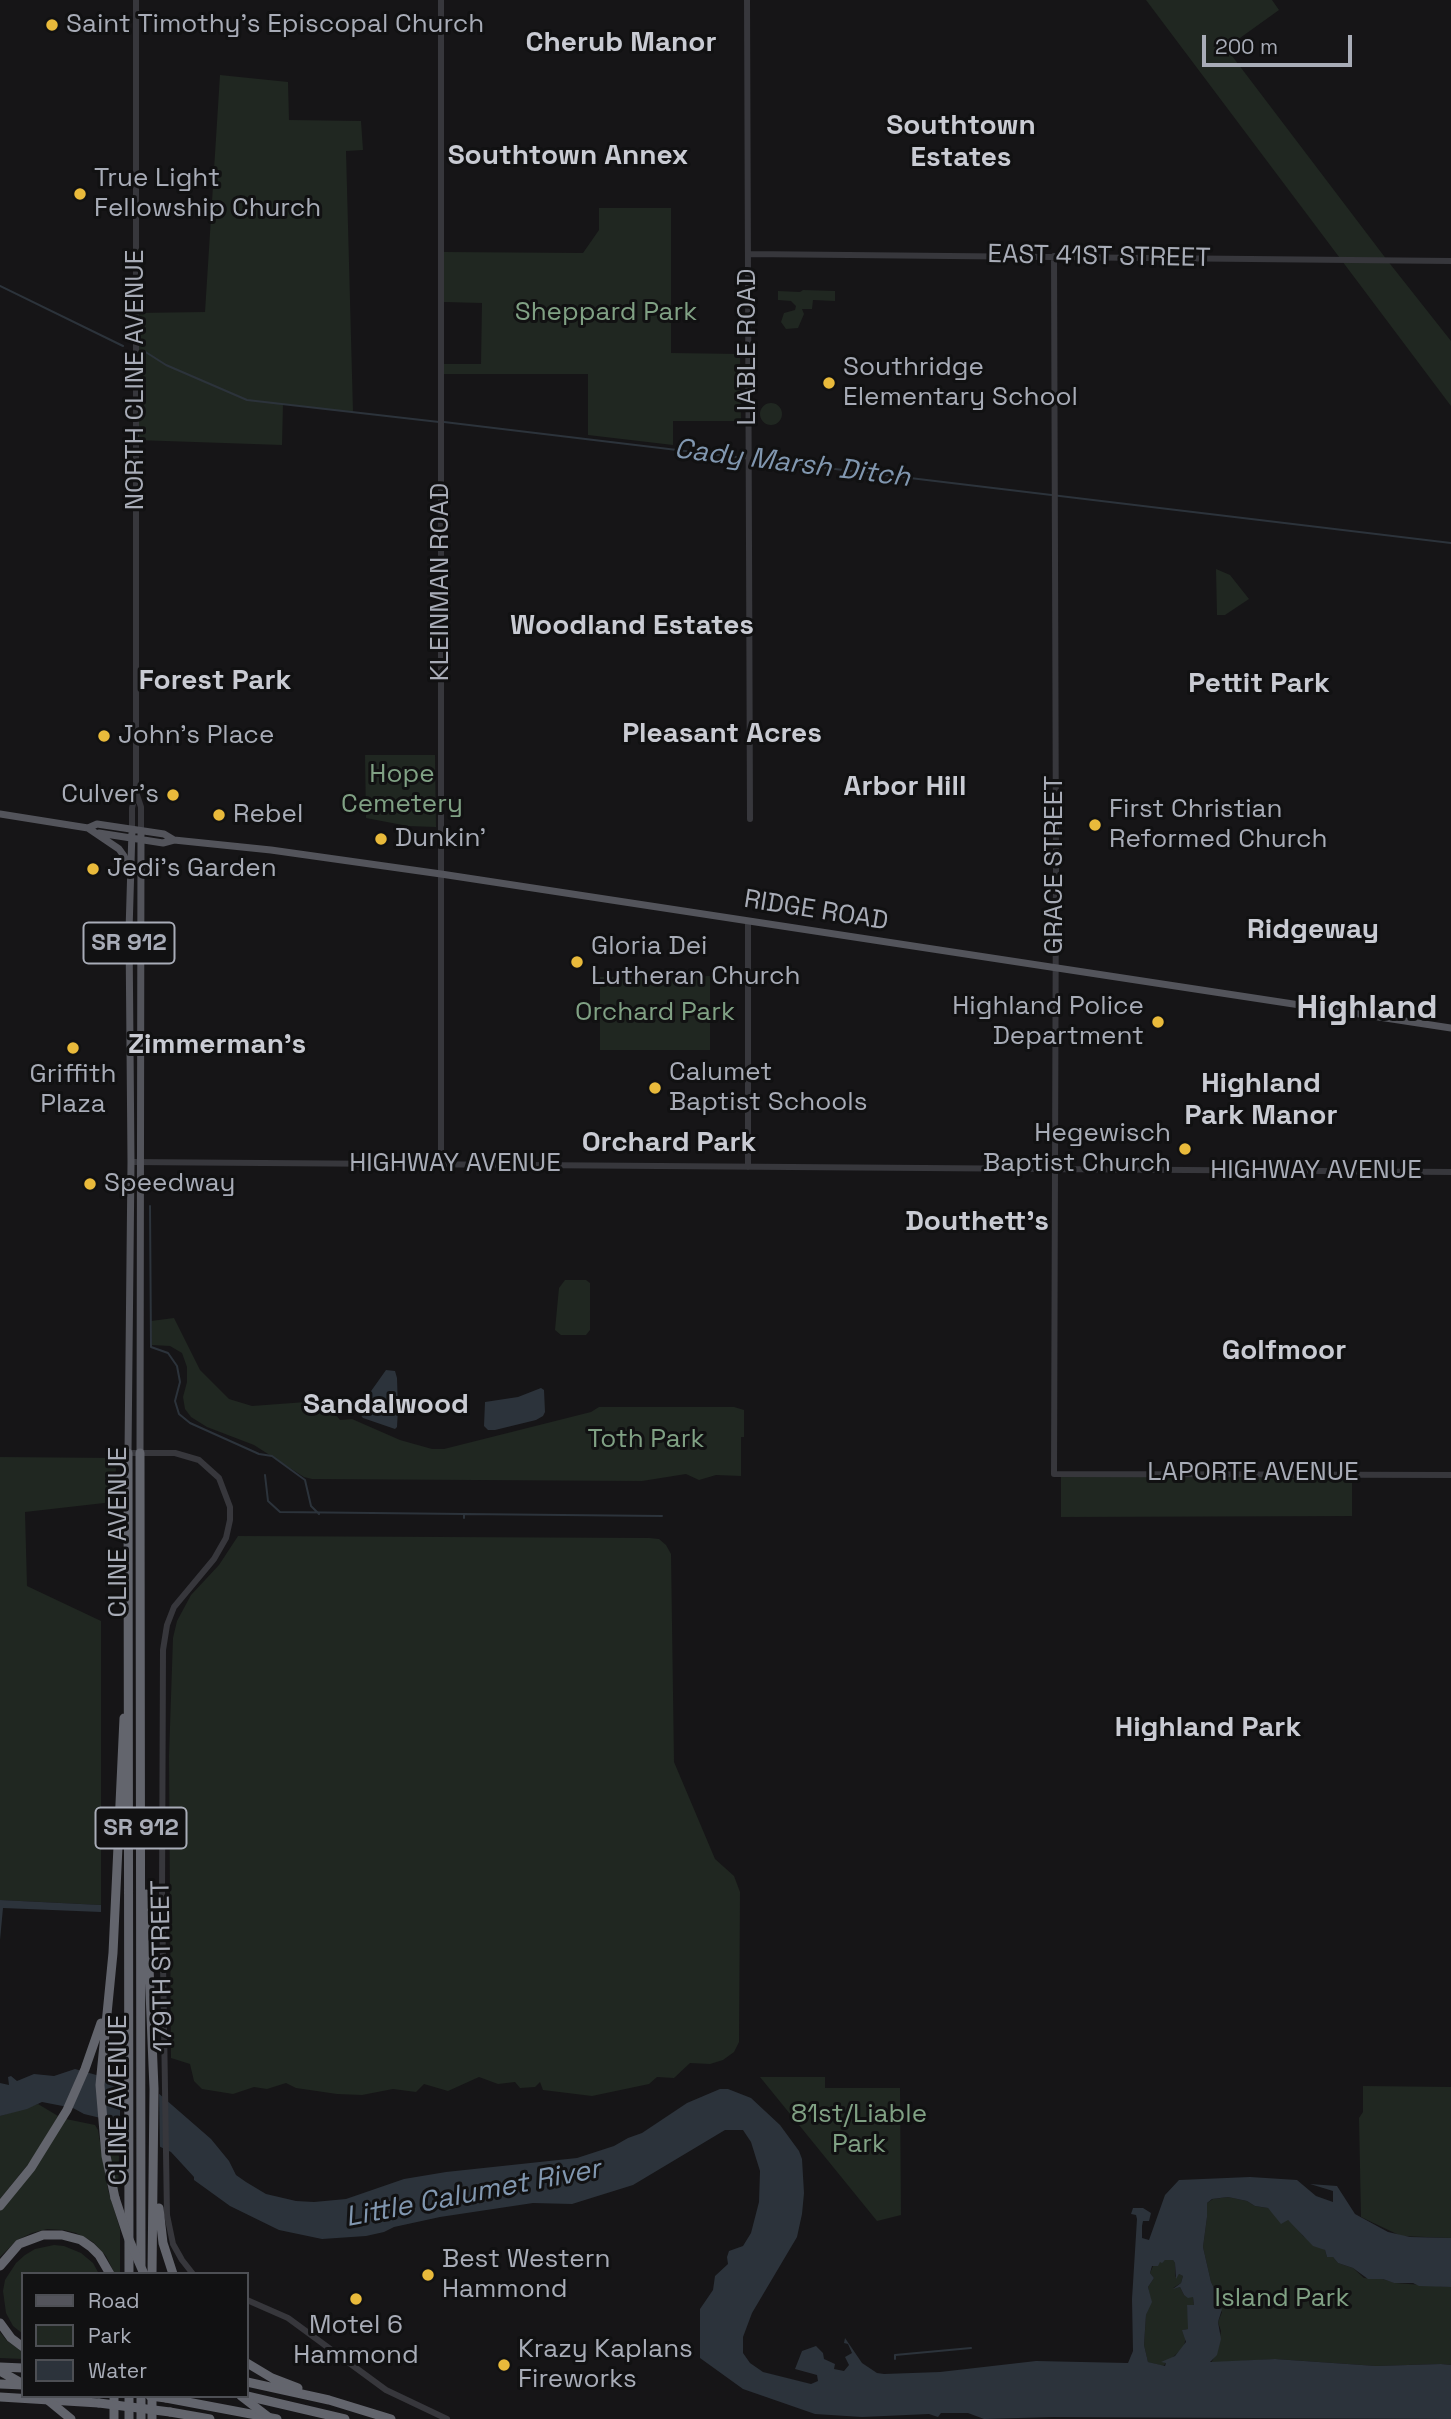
<!DOCTYPE html>
<html>
<head>
<meta charset="utf-8">
<style>
  body { margin:0 }
  #map { position:relative; width:1451px; height:2419px; overflow:hidden; background:#161517; font-family:"Space Grotesk",sans-serif }
  canvas { display:block }
  .legend { position:absolute; left:21px; top:2272px; width:228px; height:126px; box-sizing:border-box; background:#111112; border:2px solid #4d4f54; margin:0; padding:9px 12px; list-style:none; font-size:21px; color:#a8acb7 }
  .legend li { display:flex; align-items:center; gap:14px; height:35px }
  .legend b { width:35px; border:2px solid #4d4f54 }
  .scale { position:absolute; left:1202px; top:35px; width:150px; height:32px; box-sizing:border-box; border:4px solid #a8acb7; border-top:0; padding-left:9px; font-size:21px; line-height:24px; white-space:nowrap; color:#a8acb7; -webkit-text-stroke:5px #111112; paint-order:stroke }
</style>
</head>
<body>
<div id="map">
<canvas width="1451" height="2419"></canvas>
<ul class="legend">
<li><b style="height:9px;background:#53545b"></b>Road</li>
<li><b style="height:19px;background:#202721"></b>Park</li>
<li><b style="height:19px;background:#2c333b"></b>Water</li>
</ul>
<div class="scale">200 m</div>
</div>
<script>
const ctx = document.querySelector('canvas').getContext('2d');
ctx.lineJoin = 'round';
function fillPath(path, color) { ctx.fillStyle = color; ctx.fill(path, 'evenodd'); }
const shape = rows => new Path2D(rows.map(r => 'M' + r).join(''));
function trace(path, color, width, dash) { ctx.strokeStyle = color; ctx.lineWidth = width; ctx.lineCap = dash ? 'butt' : 'round'; ctx.setLineDash(dash || []); ctx.stroke(path); }
function write(font, color, halo, rows, align = 'center') {
  ctx.font = font + ' "Space Grotesk",sans-serif'; ctx.lineWidth = 6; ctx.setLineDash([]); ctx.textBaseline = 'middle'; ctx.strokeStyle = halo; ctx.fillStyle = color; for (const [text, x, y, turn = 0] of rows) {
    ctx.save(); ctx.translate(x, y); ctx.rotate((+turn || 0) * Math.PI / 180); ctx.textAlign = isNaN(turn) ? turn : align; if (halo) ctx.strokeText(text, 0, 0); ctx.fillText(text, 0, 0); ctx.restore();
  }
}
const green = shape([
  [1146,0,1272,0,1279,10,1226,48,1387,260,1451,341,1451,406],
  [220,75,288,82,289,120,361,121,363,150,346,151,353,412,283,404,282,445,136,440,136,313,205,312],
  [599,208,671,208,671,353,740,354,741,421,673,421,673,445,588,435,588,374,444,374,444,364,481,364,482,303,444,302,444,252,583,253,599,230],
  [803,290,835,291,835,301,813,300,812,309,802,309,804,314,798,328,786,329,781,322,784,313,795,310,796,306,791,301,778,300,778,291,800,292],
  '760 414a11 11 0 1 1 22 0a11 11 0 1 1-22 0Z',
  [1216,569,1230,575,1249,599,1225,615,1217,615],
  [365,755,435,755,436,827,408,826,366,818],
  [710,976,710,1050,600,1050,600,977],
  [565,1280,586,1280,590,1283,590,1330,586,1335,561,1335,555,1330,559,1288],
  [174,1318,200,1370,229,1399,252,1406,306,1402,318,1408,331,1409,340,1420,352,1419,400,1440,432,1449,444,1449,591,1412,599,1407,734,1407,744,1410,744,1437,741,1437,741,1476,716,1475,699,1480,686,1474,642,1481,312,1479,304,1477,254,1445,207,1427,191,1417,185,1409,183,1397,187,1382,187,1367,182,1353,170,1346,152,1345,151,1321],
  [0,1457,117,1458,113,1502,25,1512,27,1586,101,1621,101,1905,0,1900],
  [1061,1476,1352,1479,1352,1516,1061,1517],
  [238,1536,649,1538,659,1539,666,1545,671,1554,674,1762,715,1859,734,1876,740,1892,739,2042,734,2052,723,2060,710,2064,690,2063,674,2078,657,2077,649,2084,592,2096,543,2090,540,2082,535,2087,520,2088,515,2082,498,2084,479,2077,448,2091,424,2084,416,2092,393,2089,362,2095,337,2094,296,2088,286,2083,267,2089,254,2087,233,2094,202,2089,194,2081,190,2064,171,2058,169,1756,173,1638,177,1621,191,1595,219,1565],
  [760,2077,825,2077,825,2088,900,2088,901,2215,877,2221],
  [1363,2086,1451,2087,1451,2238,1401,2236,1361,2217,1359,2118,1363,2112],
  [38,2104,58,2116,34,2157,0,2199,0,2116],
  [66,2119,95,2125,98,2130,108,2190,120,2229,120,2274,115,2274,106,2256,93,2242,76,2233,64,2230,47,2229,32,2233,17,2240,0,2257,0,2209],
  [106,2131,116,2132,119,2157,118,2197],
  [1228,2197,1247,2201,1255,2206,1268,2208,1284,2220,1288,2220,1296,2226,1303,2236,1325,2250,1327,2257,1333,2257,1338,2263,1353,2268,1364,2278,1383,2279,1395,2283,1451,2287,1451,2365,1441,2364,1376,2366,1275,2359,1211,2363,1217,2352,1221,2331,1218,2322,1222,2312,1216,2305,1218,2296,1211,2282,1203,2247,1207,2217,1206,2206,1207,2203,1213,2199],
  [54,2245,64,2246,81,2253,93,2263,99,2274,23,2274,23,2334,13,2326,6,2313,3,2291,5,2280,16,2263,25,2255,35,2249],
  [1165,2260,1173,2260,1175,2263,1175,2277,1179,2274,1183,2276,1181,2283,1173,2288,1180,2287,1184,2295,1193,2297,1194,2305,1187,2305,1189,2323,1188,2329,1183,2330,1186,2336,1184,2347,1163,2366,1148,2362,1144,2345,1146,2315,1151,2301,1148,2287,1154,2278,1150,2273,1154,2264],
  [0,2332,7,2341,23,2352,23,2359,0,2358]
]);
const water = shape([
  [386,1370,395,1371,397,1378,398,1409,397,1427,395,1429,363,1418,357,1411],
  [541,1388,544,1390,545,1412,543,1416,536,1420,495,1430,488,1430,484,1426,485,1402,518,1397],
  [0,1900,101,1905,101,1912,3,1908,0,1940],
  [75,2069,157,2092,211,2139,229,2161,236,2175,246,2182,266,2194,296,2201,314,2202,346,2199,404,2179,446,2172,577,2158,614,2146,628,2138,642,2133,687,2103,720,2089,728,2089,751,2098,780,2125,799,2151,802,2159,804,2193,802,2214,797,2237,752,2313,743,2337,743,2353,750,2363,763,2372,811,2384,818,2381,817,2375,795,2369,802,2351,816,2346,823,2353,824,2359,835,2364,834,2369,844,2371,849,2365,845,2357,852,2353,848,2344,844,2343,845,2338,862,2363,877,2373,884,2374,940,2372,1036,2361,1128,2363,1133,2351,1132,2299,1137,2219,1136,2215,1131,2214,1133,2208,1143,2208,1151,2213,1149,2221,1143,2221,1142,2226,1142,2238,1149,2240,1165,2195,1179,2180,1250,2177,1297,2180,1316,2196,1333,2202,1333,2191,1310,2184,1337,2186,1355,2214,1388,2232,1410,2237,1451,2238,1451,2287,1419,2286,1413,2283,1394,2283,1383,2279,1368,2279,1353,2268,1338,2263,1333,2257,1327,2257,1325,2250,1313,2246,1288,2220,1281,2224,1268,2208,1255,2206,1247,2201,1228,2197,1212,2199,1207,2203,1207,2217,1203,2247,1211,2282,1218,2296,1216,2305,1222,2309,1218,2322,1221,2339,1217,2355,1210,2362,1275,2359,1376,2366,1441,2364,1451,2365,1451,2419,1052,2417,984,2419,968,2413,941,2413,938,2417,929,2414,862,2417,815,2414,743,2389,700,2358,700,2309,713,2290,715,2276,728,2264,727,2257,729,2251,743,2246,751,2233,759,2202,760,2171,751,2142,743,2130,725,2130,633,2185,572,2204,533,2203,440,2217,394,2227,384,2232,366,2236,322,2239,279,2230,230,2206,194,2180,194,2177,171,2152,123,2129,113,2121,84,2114,73,2108,42,2102,27,2109,0,2116,0,2083,9,2085,8,2077,11,2076,17,2081,34,2074,54,2076],
  [1165,2260,1173,2260,1175,2263,1176,2279,1179,2274,1183,2276,1181,2283,1173,2289,1180,2287,1184,2295,1188,2298,1193,2297,1194,2305,1187,2305,1188,2329,1182,2330,1186,2342,1175,2356,1161,2362,1166,2363,1165,2366,1148,2362,1144,2345,1146,2315,1152,2302,1148,2287,1154,2278,1150,2273,1152,2266,1158,2266,1160,2262,1162,2263]
]);
const pier = shape([
  [120,2078,140,2082,159,2091,160,2150,120,2131]
]);
const stream = shape([
  [0,286,123,346],
  [144,351,166,365,247,400,439,422],
  [444,422,1451,543],
  [150,1206,151,1347,168,1353,177,1366,180,1382,175,1401,179,1414,190,1423,259,1454,272,1456,305,1480,311,1506,319,1514],
  [265,1475,268,1501,280,1512,464,1514,464,1518],
  [464,1514,662,1516],
  [895,2359,895,2355,971,2348]
]);
const minor = shape([
  [441,0,441,1164],
  [747,0,750,819],
  [748,254,1451,261],
  [1054,256,1056,865,1054,1474,1451,1475],
  [136,792,141,807,141,831],
  [132,830,132,808,136,792,136,0],
  [131,1162,1451,1172],
  [748,1167,748,921],
  [128,1453,175,1453,199,1460,219,1478,230,1507,230,1520,226,1538,214,1559,174,1607,167,1625,163,1650,162,1899,167,2215,173,2244,182,2260,193,2274],
  [247,2300,288,2318,386,2390,447,2419]
]);
const major = shape([
  [0,814,88,828,119,849,124,856,129,874],
  [88,828,97,824,164,834,174,840,271,850,441,874,1451,1028],
  [99,833,163,843,174,840],
  [128,1453,131,1162,129,931,132,830],
  [140,1453,141,831]
]);
const highway = shape([
  [128,1453,129,2274],
  [140,1453,141,2265],
  [146,1894,154,2089,152,2274],
  [115,2198,106,2156,100,2085,113,1953,124,1718],
  [0,2206,31,2168,67,2110,85,2069,101,2023],
  [159,2208,163,2243,173,2274],
  [0,2266,19,2244,43,2235,62,2235,81,2240,91,2247,99,2255,110,2274],
  [0,2323,11,2338,23,2347],
  [247,2363,272,2378,298,2388],
  [0,2367,23,2368],
  [0,2371,23,2384],
  [247,2382,329,2400,391,2419],
  [0,2384,23,2385],
  [114,2396,114,2419],
  [129,2396,129,2419],
  [141,2396,141,2419],
  [152,2396,152,2419],
  [247,2396,345,2419],
  [0,2397,99,2403],
  [166,2398,277,2419],
  [170,2412,210,2419]
]);
const highwayBridge = shape([
  [115,2198,128,2237,144,2274],
  [43,2396,71,2419],
  [150,2396,166,2398],
  [241,2396,271,2419],
  [99,2403,170,2412]
]);
const markers = [
  [52,25,7,"#e9ba3b"],
  [80,194,7,"#e9ba3b"],
  [829,383,7,"#e9ba3b"],
  [104,736,7,"#e9ba3b"],
  [173,795,7,"#e9ba3b"],
  [219,815,7,"#e9ba3b"],
  [1095,825,7,"#e9ba3b"],
  [381,839,7,"#e9ba3b"],
  [93,869,7,"#e9ba3b"],
  [577,962,7,"#e9ba3b"],
  [1158,1022,7,"#e9ba3b"],
  [73,1048,7,"#e9ba3b"],
  [655,1088,7,"#e9ba3b"],
  [1185,1149,7,"#e9ba3b"],
  [90,1184,7,"#e9ba3b"],
  [428,2275,7,"#e9ba3b"],
  [356,2299,7,"#e9ba3b"],
  [504,2365,7,"#e9ba3b"]
];
const shields = [
  [129,943,91],
  [141,1828,91]
];
const shieldNames = [
  ["SR 912",129,943],
  ["SR 912",141,1828]
];
const poiNames = [
  ["Saint Timothy's Episcopal Church",66,25],
  ["True Light",94,179],
  ["Fellowship Church",94,209],
  ["Southridge",843,368],
  ["Elementary School",843,398],
  ["John's Place",118,736],
  ["Culver's",159,795,"right"],
  ["First Christian",1109,810],
  ["Reformed Church",1109,840],
  ["Rebel",233,815],
  ["Dunkin'",395,839],
  ["Jedi's Garden",107,869],
  ["Gloria Dei",591,947],
  ["Lutheran Church",591,977],
  ["Highland Police",1144,1007,"right"],
  ["Department",1144,1037,"right"],
  ["Calumet",669,1073],
  ["Baptist Schools",669,1103],
  ["Griffith",73,1075,"center"],
  ["Plaza",73,1105,"center"],
  ["Hegewisch",1171,1134,"right"],
  ["Baptist Church",1171,1164,"right"],
  ["Speedway",104,1184],
  ["Best Western",442,2260],
  ["Hammond",442,2290],
  ["Motel 6",356,2326,"center"],
  ["Hammond",356,2356,"center"],
  ["Krazy Kaplans",518,2350],
  ["Fireworks",518,2380]
];
const streetNames = [
  ["EAST 41ST STREET",1099,257,1],
  ["LIABLE ROAD",748,347,-90],
  ["NORTH CLINE AVENUE",136,380,-90],
  ["KLEINMAN ROAD",441,582,-90],
  ["GRACE STREET",1055,865,-90],
  ["RIDGE ROAD",816,911,9],
  ["HIGHWAY AVENUE",455,1164],
  ["HIGHWAY AVENUE",1316,1171],
  ["LAPORTE AVENUE",1253,1473],
  ["CLINE AVENUE",119,1532,-90],
  ["179TH STREET",163,1966,-91],
  ["CLINE AVENUE",119,2100,-90]
];
const parkNames = [
  ["Sheppard Park",606,313],
  ["Hope",402,775],
  ["Cemetery",402,805],
  ["Orchard Park",655,1013],
  ["Toth Park",646,1440],
  ["81st/Liable",859,2115],
  ["Park",859,2145],
  ["Island Park",1282,2299]
];
const neighbourhoodNames = [
  ["Cherub Manor",621,43],
  ["Southtown",961,126],
  ["Estates",961,158],
  ["Southtown Annex",568,156],
  ["Woodland Estates",632,626],
  ["Forest Park",215,681],
  ["Pettit Park",1259,684],
  ["Pleasant Acres",722,734],
  ["Arbor Hill",905,787],
  ["Ridgeway",1313,930],
  ["Zimmerman's",217,1045],
  ["Highland",1261,1084],
  ["Park Manor",1261,1116],
  ["Orchard Park",669,1143],
  ["Douthett's",977,1222],
  ["Golfmoor",1284,1351],
  ["Sandalwood",386,1405],
  ["Highland Park",1208,1728]
];
const waterNames = [
  ["Cady Marsh Ditch",792,464,7],
  ["Little Calumet River",473,2194,-11]
];
const districtNames = [
  ["Highland",1367,1009]
];
fillPath(green, '#202721');
fillPath(water, '#2c333b');
fillPath(pier, '#161517');
trace(stream, '#2c333b', 2);
trace(minor, '#37373c', 6);
trace(major, '#53545b', 7);
trace(highway, '#63656d', 9);
trace(highwayBridge, '#63656d', 9);
for (const [x, y, r, color] of markers) { const dot = new Path2D(); dot.arc(x, y, r, 0, 2 * Math.PI); ctx.fillStyle = color; ctx.fill(dot); trace(dot, '#111112', 2.5); }
for (const [x, y, w] of shields) { const box = new Path2D(); box.roundRect(x - w / 2, y - 20.5, w, 41, 5); ctx.fillStyle = '#111112'; ctx.fill(box); trace(box, '#a8acb7', 2); }
write('bold 24px', '#a8acb7', null, shieldNames);
write('26px', '#a8acb7', '#111112', poiNames, 'left');
write('26px', '#a8acb7', '#111112', streetNames);
write('26px', '#80a184', '#111112', parkNames);
write('bold 28px', '#c9cbd3', '#111112', neighbourhoodNames);
write('italic 28px', '#8197b0', '#111112', waterNames);
write('bold 33px', '#c9cbd3', '#111112', districtNames);
</script>
</body>
</html>
